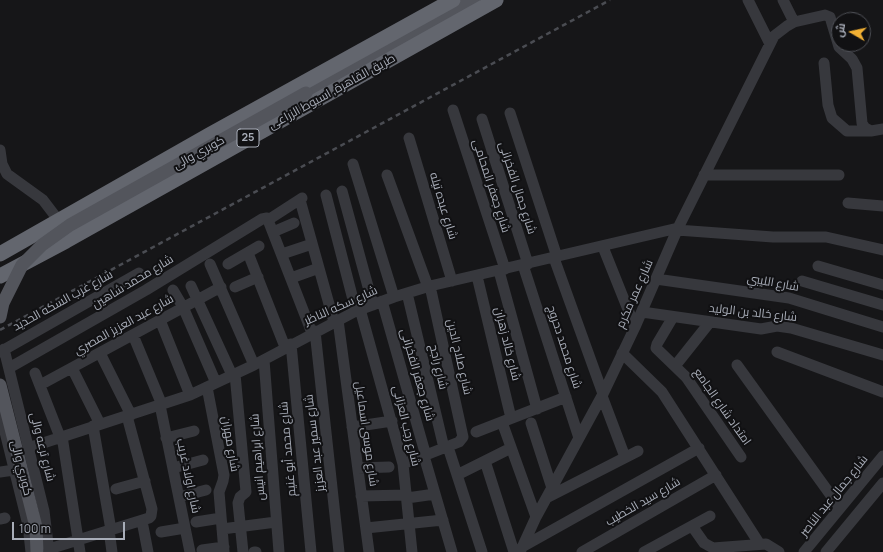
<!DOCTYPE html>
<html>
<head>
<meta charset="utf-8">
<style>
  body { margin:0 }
  #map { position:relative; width:883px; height:552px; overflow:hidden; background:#161618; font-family:Manrope,Cairo,sans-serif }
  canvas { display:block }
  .north { position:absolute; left:831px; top:12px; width:40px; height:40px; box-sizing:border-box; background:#111113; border:1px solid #4d4f55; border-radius:50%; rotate:279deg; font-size:11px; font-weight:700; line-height:16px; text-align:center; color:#a8adb8 }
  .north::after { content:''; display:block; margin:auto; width:14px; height:18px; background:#f2b134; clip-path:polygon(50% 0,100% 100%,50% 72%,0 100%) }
  .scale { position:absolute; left:12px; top:522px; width:113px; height:18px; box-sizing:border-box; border:2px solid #a8adb8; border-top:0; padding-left:5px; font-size:12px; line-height:14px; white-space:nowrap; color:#a8adb8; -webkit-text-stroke:3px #111113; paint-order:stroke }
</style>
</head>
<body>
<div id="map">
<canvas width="883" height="552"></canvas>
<div class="north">ش</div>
<div class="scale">100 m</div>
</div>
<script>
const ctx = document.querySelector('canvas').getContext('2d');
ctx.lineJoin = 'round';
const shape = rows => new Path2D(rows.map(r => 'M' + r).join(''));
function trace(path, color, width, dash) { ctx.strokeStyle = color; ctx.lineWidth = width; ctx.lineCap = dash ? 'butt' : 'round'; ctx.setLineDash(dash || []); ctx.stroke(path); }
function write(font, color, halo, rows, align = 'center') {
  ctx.font = font + ' Manrope,Cairo,sans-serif'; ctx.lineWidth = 4; ctx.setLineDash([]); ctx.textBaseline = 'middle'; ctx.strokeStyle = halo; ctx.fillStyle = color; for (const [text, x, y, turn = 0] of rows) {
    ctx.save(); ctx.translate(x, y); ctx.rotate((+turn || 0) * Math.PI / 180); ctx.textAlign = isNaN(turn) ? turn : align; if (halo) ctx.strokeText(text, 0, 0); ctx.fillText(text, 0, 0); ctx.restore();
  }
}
const minor = shape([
  [748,0,770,44],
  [783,0,794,22],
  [824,63,828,105,832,118,847,131,871,131],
  [453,110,505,269],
  [510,113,557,257],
  [482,119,528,264],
  [409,138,452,281],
  [0,150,2,164,7,174,43,200,59,221],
  [353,164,394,297],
  [387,175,428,287],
  [704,175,839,175],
  [342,191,373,305],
  [326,195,356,311],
  [300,200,334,322],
  [848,203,883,206],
  [268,220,312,333],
  [268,220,302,198],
  [677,230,773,237,826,237,883,250],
  [273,232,294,223],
  [603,247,635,327],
  [248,253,285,347],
  [282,254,312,244],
  [554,258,603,394],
  [210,264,254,365],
  [228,264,259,246],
  [523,265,579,438],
  [818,266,883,285],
  [499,271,537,409],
  [477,276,511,418],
  [291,278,319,268],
  [656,279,789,298,883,327],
  [802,281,883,305],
  [191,286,232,375],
  [235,287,258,277],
  [173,290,183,307,216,383],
  [407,293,444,448],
  [382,301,426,456],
  [360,309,403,464,412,552],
  [642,312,761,329,777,326,791,328,883,355],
  [673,317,657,344,656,348,686,377,741,457],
  [160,320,190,395],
  [338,320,369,552],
  [315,331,339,552],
  [133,335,162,405],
  [291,344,311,552],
  [4,349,44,511,49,552],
  [0,352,139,273],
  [777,352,883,392],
  [100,353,131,415],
  [622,353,662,392,759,543],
  [264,360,279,552],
  [737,365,840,508],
  [675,366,710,322],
  [9,368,146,290,262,219,267,218,268,220],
  [72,368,100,424],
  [35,373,60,437],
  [235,374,246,492,240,497,238,503,243,552],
  [40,385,221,287],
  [207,387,224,475,223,481,219,492,224,552],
  [602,396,625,457],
  [160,405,190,552],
  [0,412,28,525,31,552],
  [502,422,536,517],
  [531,423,552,488],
  [93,426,111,530],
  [352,427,392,421],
  [476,432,566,397],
  [62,436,80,552],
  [166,438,194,431],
  [448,447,482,552],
  [28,448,190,395,254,365,356,311,394,297,430,286,678,228],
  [424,456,452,552],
  [485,461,514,552],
  [403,464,459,442,463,437,430,286],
  [173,468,203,460],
  [358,468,389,467],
  [0,472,14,470],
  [457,475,511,448],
  [116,489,145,481],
  [361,496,407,495],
  [179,497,206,490],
  [548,497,638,451],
  [407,498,435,494],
  [0,519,5,518],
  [142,521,148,552],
  [196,522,221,518],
  [692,526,704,543,713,548,766,544,779,552],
  [366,528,443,520],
  [222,529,276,522],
  [109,530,112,552],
  [161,532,185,528],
  [522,547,699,448],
  [49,549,149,518,151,516,152,509,127,416],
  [202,550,224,547],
  [254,552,256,552],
  [520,552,536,517,603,394,635,327,678,228,774,36,787,26,794,22,825,15,830,17,839,47,852,59,857,68,862,123,865,128,871,131,883,129],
  [582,552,716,475],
  [644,552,710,516],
  [804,552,883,456],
  [826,552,883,483]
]);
const major = shape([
  [306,93,474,0],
  [0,385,31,507,36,527,37,552]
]);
const highway = shape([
  [0,254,209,135,453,0],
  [0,276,66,241,496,0]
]);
const rail = shape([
  [0,330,610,0]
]);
const majorBridge = shape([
  [0,317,3,303,22,265,42,245,70,225,306,93]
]);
const shields = [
  [248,138,22]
];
const shieldNames = [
  ["25",248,138]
];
const streetNames = [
  ["طريق القاهرة, اسيوط الزراعى",332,92,-29],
  ["كوبري والى",199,153,-29],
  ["شارع جعفر المحامى",491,186,72],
  ["شارع جمال الفخرانى",517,188,72],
  ["شارع عبده تيله",443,206,73],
  ["شارع محمد شاهين",133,282,-31],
  ["شارع الليبي",773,283,10],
  ["شارع عمر مكرم",635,294,-66],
  ["شارع غرب السكه الحديد",63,301,-29],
  ["شارع سكه الناظر",341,306,-24],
  ["شارع خالد بن الوليد",753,313,6],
  ["شارع عبد العزيز المصري",124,325,-29],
  ["شارع خالد زهران",507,344,76],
  ["شارع محمد دحروج",564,347,72],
  ["شارع صلاح الدين",459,357,77],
  ["شارع راجح",438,367,77],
  ["شارع جعفر الفخرانى",417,375,74],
  ["امتداد شارع الجامع",722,407,55],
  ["شارع رجب العزانى",406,426,76],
  ["شارع موسى اسماعيل",366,434,82],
  ["شارع سمير عبد العزيز",315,443,-97],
  ["شارع مهران",230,444,80],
  ["شارع ترعه والى",42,447,76],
  ["شارع محمد أبو غنيم",288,449,-95],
  ["شارع ابراهيم انيس",258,457,-94],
  ["كوبري والى",21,468,76],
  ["شارع اولاد غريب",188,476,78],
  ["شارع جمال عبد الناصر",834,496,-51],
  ["شارع سيد الخطيب",643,502,-30]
];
trace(minor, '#37383d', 11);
trace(major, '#53555c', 13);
trace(highway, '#63666e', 15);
trace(rail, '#4a4c52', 2.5, [5, 4]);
trace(majorBridge, '#53555c', 13);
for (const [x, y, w] of shields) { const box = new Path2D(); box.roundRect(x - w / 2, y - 9, w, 18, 3); ctx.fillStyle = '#111113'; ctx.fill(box); trace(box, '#a8adb8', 1); }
write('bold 11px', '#a8adb8', null, shieldNames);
write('12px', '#a8adb8', '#111113', streetNames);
</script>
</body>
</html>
